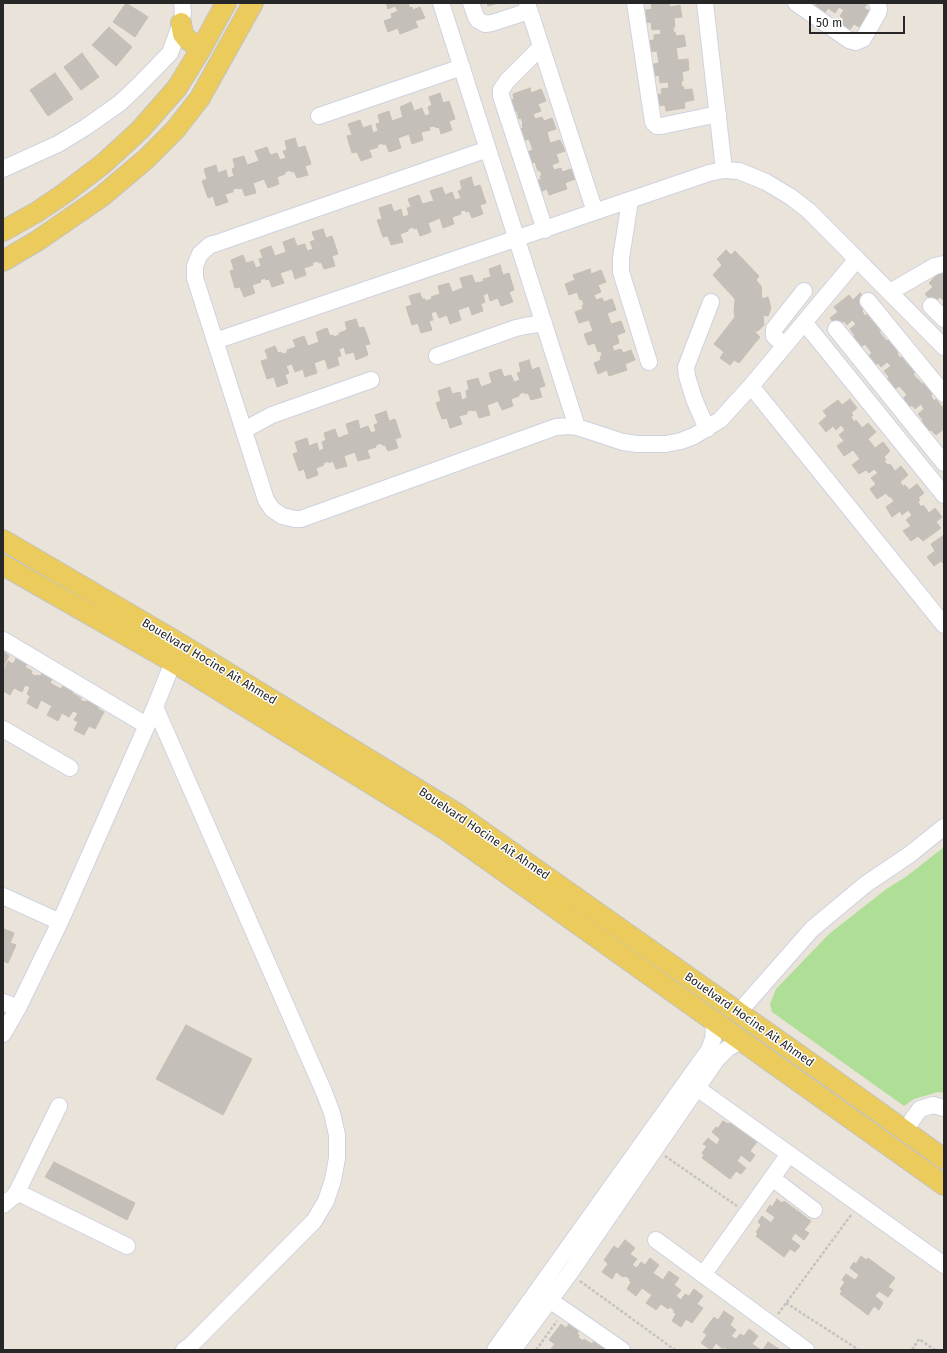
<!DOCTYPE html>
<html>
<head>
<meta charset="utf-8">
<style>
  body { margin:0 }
  #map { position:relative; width:947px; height:1353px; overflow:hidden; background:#eae3d9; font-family:"Fira Sans",sans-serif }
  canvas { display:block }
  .frame { position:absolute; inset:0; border:4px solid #272727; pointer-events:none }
  .scale { position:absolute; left:809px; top:16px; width:96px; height:18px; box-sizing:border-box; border:2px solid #272727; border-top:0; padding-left:5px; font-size:12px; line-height:14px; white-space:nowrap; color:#272727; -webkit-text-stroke:3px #fff; paint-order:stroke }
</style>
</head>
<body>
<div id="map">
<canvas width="947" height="1353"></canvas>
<div class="frame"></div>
<div class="scale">50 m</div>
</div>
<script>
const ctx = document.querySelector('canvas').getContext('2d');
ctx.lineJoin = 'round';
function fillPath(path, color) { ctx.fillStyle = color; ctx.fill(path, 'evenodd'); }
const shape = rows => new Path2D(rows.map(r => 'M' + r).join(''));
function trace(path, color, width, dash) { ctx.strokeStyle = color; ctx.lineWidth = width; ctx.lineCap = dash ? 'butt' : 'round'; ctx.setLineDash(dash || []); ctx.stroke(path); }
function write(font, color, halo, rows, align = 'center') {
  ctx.font = font + ' "Fira Sans",sans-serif'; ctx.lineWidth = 3; ctx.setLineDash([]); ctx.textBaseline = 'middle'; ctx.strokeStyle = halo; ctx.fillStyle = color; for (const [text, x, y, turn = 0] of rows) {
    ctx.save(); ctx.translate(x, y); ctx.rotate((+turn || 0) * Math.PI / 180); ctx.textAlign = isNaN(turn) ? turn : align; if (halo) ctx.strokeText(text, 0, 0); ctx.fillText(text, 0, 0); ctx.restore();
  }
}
const green = shape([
  [944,847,944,1093,938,1092,914,1099,904,1106,772,1012,770,1004,776,989,829,934,885,890,907,876]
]);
const building = shape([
  [126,3,148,17,135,37,113,22,126,3],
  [386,3,408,3,410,8,412,7,413,10,420,7,425,18,415,21,418,27,400,34,398,28,388,32,384,21,392,18,391,14,398,11,395,6,388,9,386,3],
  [487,3,498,3,488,6,487,3],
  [658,3,669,3,670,7,680,5,682,17,674,18,675,27,673,27,674,33,675,32,676,36,684,35,686,46,676,48,678,60,688,59,689,70,682,72,683,81,681,81,682,87,684,87,684,90,692,89,694,100,684,102,685,108,666,111,665,105,655,106,653,95,662,94,661,89,669,88,668,82,660,83,659,75,650,77,649,65,659,63,657,51,648,52,646,41,654,40,654,35,661,34,660,29,652,30,651,22,643,23,641,11,652,9,651,4,658,3],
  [817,3,868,3,864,8,870,11,859,27,854,24,848,32,839,26,844,19,840,16,844,10,839,7,835,13,828,8,823,16,813,9,817,3],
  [109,27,132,47,116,66,92,45,109,27],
  [82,53,99,77,81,90,64,67,82,53],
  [55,73,73,99,48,116,30,90,55,73],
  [530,88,531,93,541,89,546,101,538,104,541,111,533,114,535,119,542,117,544,121,552,118,556,129,547,132,550,143,560,140,565,151,556,154,559,162,552,165,554,170,561,168,562,172,571,169,575,179,565,183,567,189,549,195,547,189,538,193,534,182,541,179,540,176,542,176,540,170,538,171,535,162,528,164,524,153,533,150,529,139,519,142,515,131,523,128,522,124,523,124,521,118,519,119,517,111,509,114,505,103,514,99,513,94,530,88],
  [440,93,443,103,449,101,455,119,449,121,452,130,441,134,439,127,436,128,435,126,429,127,430,130,421,132,423,140,412,144,409,134,398,138,401,148,389,152,386,144,383,145,383,143,377,145,378,147,369,150,372,157,361,161,357,152,352,153,347,136,352,135,348,124,360,120,363,128,371,125,373,133,378,131,376,124,380,123,378,115,389,111,392,121,403,117,400,107,411,102,414,111,422,108,425,116,430,114,428,107,432,105,429,97,440,93],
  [295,138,298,148,305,146,311,164,305,166,308,175,297,178,294,171,291,172,290,170,285,172,285,174,277,177,279,184,268,188,264,179,253,183,256,193,245,196,242,188,239,189,238,188,233,189,233,192,225,194,228,202,216,206,213,196,208,198,202,181,207,179,204,169,216,165,218,173,226,170,228,178,234,176,232,169,235,167,233,159,244,156,247,165,259,161,255,151,267,147,270,155,277,153,280,160,286,158,283,151,287,150,285,141,295,138],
  [471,177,474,187,480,185,486,203,480,205,483,214,472,218,469,211,466,212,466,210,460,211,461,214,452,217,454,224,443,228,440,218,428,223,431,232,420,236,417,228,414,229,413,227,408,229,408,231,400,234,403,242,391,245,388,236,383,237,377,220,382,219,379,208,391,204,394,212,401,209,403,217,409,215,407,208,411,207,408,199,419,195,422,204,434,201,430,191,442,187,445,195,452,192,455,200,461,198,458,191,462,189,460,181,471,177],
  [323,229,326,238,332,236,338,254,332,256,335,266,324,269,321,262,319,263,318,261,312,263,313,265,304,268,306,275,295,279,292,269,280,273,284,283,272,287,269,279,266,280,265,278,260,280,261,282,252,285,255,293,244,297,240,287,235,288,230,271,234,270,231,260,243,255,246,263,253,261,256,268,261,266,259,259,263,258,260,250,271,246,275,256,286,252,283,242,294,238,297,246,305,244,307,251,313,249,310,242,315,240,312,232,323,229],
  [726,250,731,255,735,251,759,276,756,280,761,286,762,299,768,297,771,308,768,316,763,315,764,325,759,330,755,332,760,337,739,363,734,360,730,365,720,358,724,352,714,344,735,317,734,313,735,299,713,275,722,265,717,259,726,250],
  [500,265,503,275,509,273,514,290,509,292,513,302,501,306,498,298,490,301,488,293,483,295,485,302,481,304,483,311,472,315,469,306,458,310,461,320,450,324,447,315,439,318,436,311,431,313,433,320,429,321,432,330,421,333,418,323,412,325,406,307,412,305,409,296,420,293,422,299,425,299,426,301,432,299,431,297,440,294,438,286,449,283,452,292,463,288,460,278,472,275,475,283,478,282,478,283,484,281,483,279,491,277,489,269,500,265],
  [590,269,591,274,601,270,606,282,598,285,601,292,594,295,596,300,602,298,604,302,612,299,616,310,607,313,611,324,621,321,625,332,617,335,619,343,612,346,614,351,621,349,623,353,631,350,635,360,625,364,627,370,609,376,607,370,598,374,594,363,601,360,600,357,602,356,601,351,598,352,595,343,588,345,584,334,593,331,589,320,579,323,575,312,583,309,582,305,584,305,582,299,580,300,577,292,569,295,565,284,575,280,573,275,590,269],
  [942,270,944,271,944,299,943,300,940,297,933,303,925,294,933,287,929,283,942,270],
  [860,293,867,302,862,307,863,310,862,311,865,316,867,314,873,322,879,317,887,326,879,332,887,341,895,335,902,344,896,350,898,353,897,354,900,358,902,357,908,364,914,359,921,368,913,374,917,379,903,390,899,386,891,392,883,383,889,377,884,371,891,366,887,362,881,367,878,363,872,368,864,360,872,353,865,344,856,351,848,341,855,336,850,329,856,324,852,320,847,325,844,321,837,327,830,318,838,312,834,307,849,295,853,300,860,293],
  [356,319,359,328,364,327,370,344,365,345,368,355,356,360,354,352,346,354,344,347,339,349,341,356,337,357,339,365,328,369,325,359,314,363,317,373,305,377,303,369,295,372,292,364,286,366,289,373,285,375,288,383,277,387,274,377,267,379,261,361,268,359,265,350,275,346,278,353,281,352,282,354,287,353,287,350,296,347,293,340,304,336,308,346,319,342,316,332,327,328,330,336,333,335,334,337,339,335,339,333,347,330,345,322,356,319],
  [529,360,532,370,539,367,545,386,539,388,542,397,531,400,528,393,525,394,524,392,519,394,519,396,511,399,513,406,502,410,498,401,487,405,490,415,479,418,476,410,473,411,472,410,467,411,467,414,459,416,462,424,450,428,447,418,442,419,436,403,441,401,438,391,450,387,452,394,460,392,462,400,467,398,466,391,469,389,467,381,478,378,481,387,492,383,489,373,501,369,504,377,511,375,514,382,520,380,517,373,521,372,519,363,529,360],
  [930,378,936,387,931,392,932,394,931,396,934,401,936,399,942,407,944,405,944,429,936,435,931,430,924,435,916,425,923,420,918,414,924,409,921,404,915,409,912,405,905,411,899,402,907,395,903,390,918,379,922,384,930,378],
  [850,399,857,408,851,413,853,415,851,417,854,422,856,420,862,428,868,423,876,432,868,439,875,448,883,442,890,451,884,457,886,460,884,461,888,465,890,464,895,471,901,466,908,475,900,482,903,486,889,497,886,493,877,499,870,489,876,484,871,478,878,473,874,469,869,473,866,470,859,474,852,465,860,459,853,450,844,456,837,446,844,441,839,435,845,430,841,425,836,430,833,426,826,432,819,423,827,416,823,411,838,400,842,405,850,399],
  [386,411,389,421,395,419,401,437,395,439,398,448,388,451,385,445,382,445,381,443,376,445,376,447,367,450,370,458,358,461,355,452,344,456,347,466,336,469,333,461,329,463,329,461,323,463,324,465,316,468,318,475,307,479,304,469,299,471,293,454,298,452,295,442,307,438,309,446,317,443,319,451,324,449,322,442,326,440,324,433,335,429,338,438,349,434,346,424,358,420,360,429,368,426,371,433,376,431,374,425,378,423,375,415,386,411],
  [917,484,924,493,918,498,920,500,918,502,921,507,923,505,929,513,935,508,942,517,936,522,941,528,923,541,918,536,911,541,903,531,911,526,906,520,912,515,908,510,902,515,900,511,892,517,886,507,894,501,890,496,905,485,909,490,917,484],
  [944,535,944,564,941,561,934,566,927,557,935,551,931,544,944,535],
  [3,641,8,644,4,652,9,656,3,667,3,641],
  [18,655,29,660,25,667,32,671,31,674,36,676,37,675,40,676,45,669,55,674,50,683,61,689,66,681,76,686,72,693,81,698,80,700,85,702,86,701,89,702,92,695,103,701,98,709,104,712,95,729,89,726,84,735,74,730,78,722,74,720,78,713,73,711,69,717,62,713,58,721,47,715,52,706,41,700,37,709,27,703,30,696,27,694,30,687,25,685,22,692,14,688,10,695,3,691,3,682,4,680,3,679,3,671,8,661,13,664,18,655],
  [4,929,14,933,10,943,16,945,8,963,3,961,4,929],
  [186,1025,252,1059,223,1115,156,1079,186,1025],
  [723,1121,728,1124,730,1123,757,1142,750,1151,755,1155,750,1162,741,1155,737,1161,746,1168,741,1174,736,1171,730,1179,702,1158,704,1155,702,1153,707,1146,703,1144,708,1138,717,1145,720,1139,712,1132,716,1127,718,1128,723,1121],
  [54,1162,135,1203,127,1220,45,1177,54,1162],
  [777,1199,782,1203,784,1201,811,1221,804,1230,809,1233,804,1240,795,1233,791,1239,800,1246,795,1252,790,1249,784,1257,756,1236,758,1234,756,1232,761,1225,758,1222,762,1216,771,1223,775,1217,766,1211,770,1205,772,1207,777,1199],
  [625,1240,635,1248,630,1254,637,1259,632,1265,637,1268,641,1262,645,1265,650,1258,659,1265,653,1273,663,1280,669,1271,679,1278,674,1285,681,1290,676,1296,681,1300,685,1294,689,1296,694,1289,703,1296,697,1304,703,1308,692,1323,686,1319,681,1327,672,1321,676,1314,673,1312,675,1311,670,1307,668,1309,661,1304,656,1310,646,1303,652,1295,642,1288,636,1296,627,1289,631,1282,629,1280,630,1279,625,1276,623,1277,616,1272,612,1279,602,1272,608,1264,604,1260,614,1246,618,1249,625,1240],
  [861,1256,866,1260,868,1258,895,1278,888,1287,893,1290,888,1297,879,1291,875,1296,883,1303,879,1310,874,1306,868,1315,840,1294,842,1291,840,1289,845,1282,842,1280,846,1274,855,1280,859,1275,850,1268,854,1262,856,1264,861,1256],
  [724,1311,734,1318,730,1325,736,1330,731,1336,736,1339,740,1334,744,1336,749,1329,758,1336,752,1344,761,1350,729,1350,724,1347,723,1349,716,1343,711,1350,701,1343,707,1335,703,1332,714,1317,718,1320,724,1311],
  [572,1320,581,1327,577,1333,579,1335,578,1337,583,1341,584,1339,592,1344,596,1338,606,1345,602,1350,574,1350,571,1348,569,1350,550,1350,555,1344,549,1340,561,1324,566,1328,572,1320],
  [768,1342,779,1349,763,1350,768,1342]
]);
const path = shape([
  [665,1156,737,1206],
  [580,1281,675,1350],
  [786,1303,859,1350],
  [778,1314,851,1215],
  [536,1350,557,1321],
  [912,1350,919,1339,935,1350]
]);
const minor = shape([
  [441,3,577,427],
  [471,3,476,17,478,20,485,24,492,23,529,11],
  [527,3,595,212],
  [635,3,653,122,657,126,661,126,718,114],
  [705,3,724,170],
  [796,3,849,40,856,42,863,39,878,13,879,9,877,3],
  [541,47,507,81,501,90,501,96,545,230],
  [319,116,462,67],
  [488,149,217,243,210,245,200,254,195,266,195,278,266,500,272,509,282,516,295,519,301,519,556,427,570,426,577,427,623,442,637,444,666,444,681,441,694,436,720,420,751,386,857,259],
  [3,169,58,144,86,127,120,103,140,84,170,53,181,23,183,12,182,3],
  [630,201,621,258,621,272,649,362],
  [890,292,935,266,944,264],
  [868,301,944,394],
  [931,306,944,319],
  [804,322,944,495],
  [836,329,944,463],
  [215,341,709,173,724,170,739,171,766,182,791,197,809,211,944,347],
  [784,345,774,336,774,329,804,291],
  [437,356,516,328,525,326,544,323],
  [751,386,944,625],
  [707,429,694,399,687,376,686,367,711,302],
  [244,430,272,415,371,380],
  [3,640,146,725],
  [155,707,324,1092,332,1113,337,1135,337,1158,333,1180,326,1201,314,1221,191,1345,184,1350],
  [3,729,70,768],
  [3,896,60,922],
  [3,1002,18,1008],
  [739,1012,812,929,866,884,909,855,944,827],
  [3,1034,18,1008,60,922,155,707,173,662],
  [690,1083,944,1265],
  [906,1132,912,1120,920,1109,933,1105,944,1108],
  [772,1178,814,1210],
  [17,1192,127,1246],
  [3,1205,13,1197,17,1192,59,1106],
  [656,1240,806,1350],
  [703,1275,789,1154],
  [541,1294,622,1350],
  [495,1350,709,1050,713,1039,714,1030,712,1019],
  [513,1350,570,1273,717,1059,727,1049,742,1040]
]);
const major = shape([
  [181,23,183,34,187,39,201,49],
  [3,231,37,212,65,193,103,164,140,130,177,88,201,49,226,3],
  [3,261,37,241,101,197,146,159,175,130,200,98,253,3],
  [3,540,182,645,456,813,823,1072,944,1159],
  [3,565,173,662,446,830,944,1185]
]);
const streetNames = [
  ["Bouelvard Hocine Ait Ahmed",209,662,31],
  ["Bouelvard Hocine Ait Ahmed",484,834,34],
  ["Bouelvard Hocine Ait Ahmed",749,1020,35]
];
fillPath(green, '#afdf96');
fillPath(building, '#c5bfb9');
trace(building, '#c5beb3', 1);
trace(minor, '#ced2e0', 18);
trace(major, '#c3c3c3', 22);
trace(path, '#c3c3c3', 2.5, [3, 2]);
trace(minor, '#fff', 16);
trace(major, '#ebcb5c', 20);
write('12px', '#272727', '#fff', streetNames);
</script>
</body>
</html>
